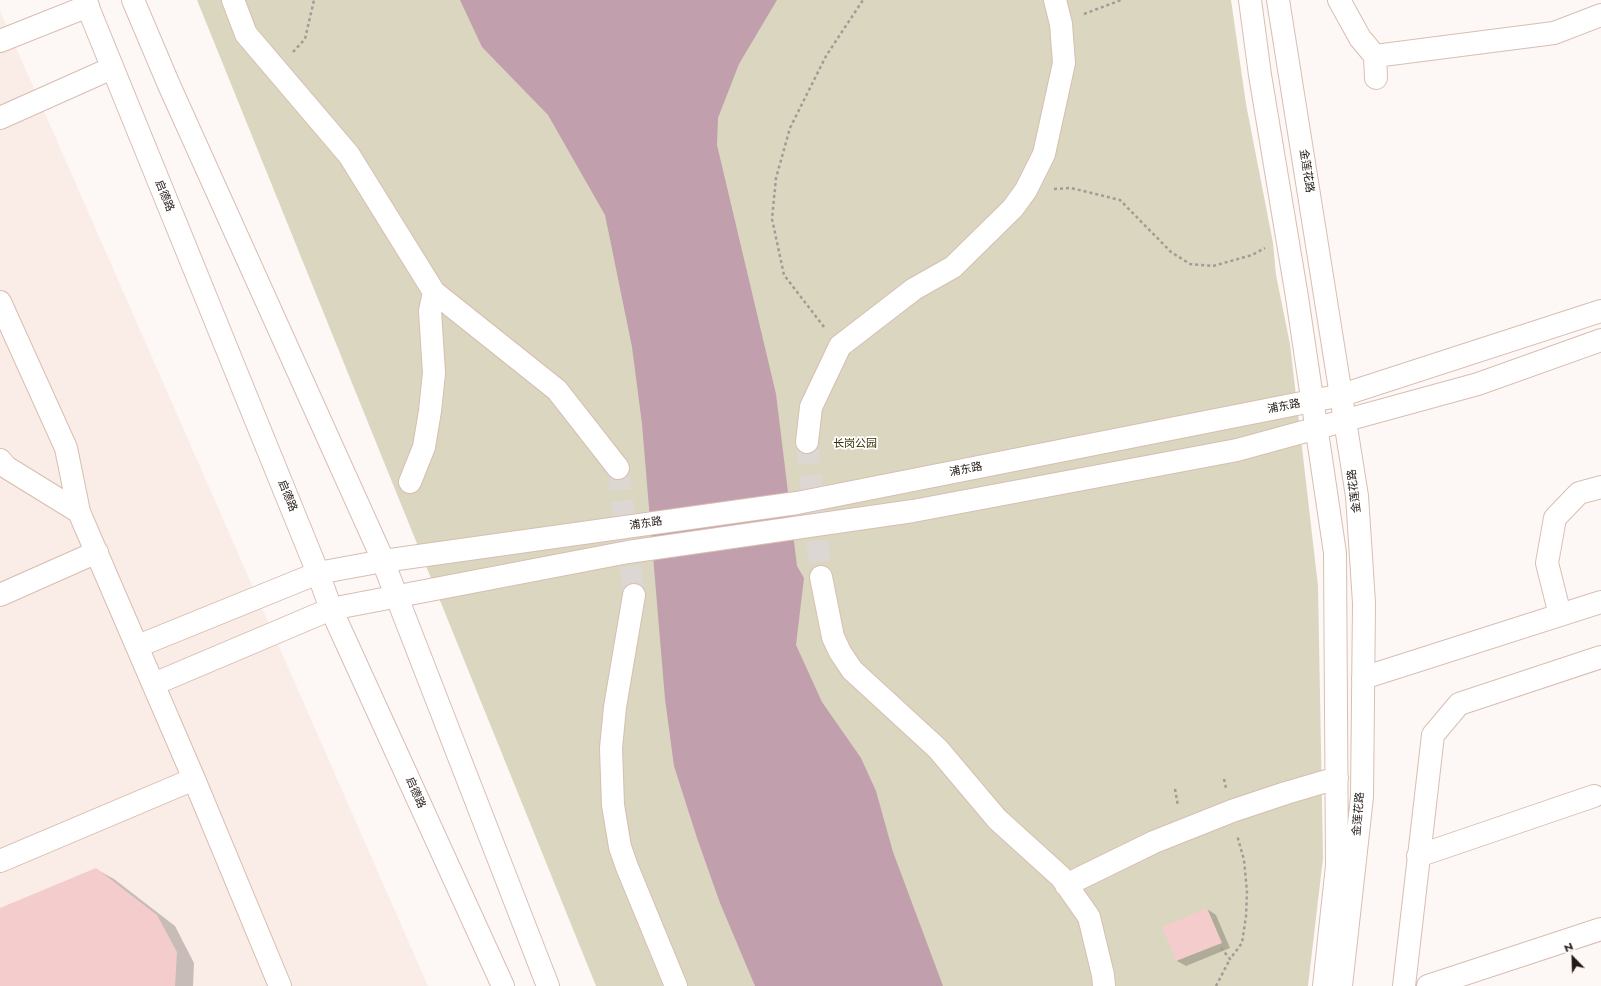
<!DOCTYPE html>
<html>
<head>
<meta charset="utf-8">
<style>
  body { margin:0 }
  #map { position:relative; width:1601px; height:986px; overflow:hidden; background:#fdf8f5; font-family:Jost,sans-serif }
  canvas { display:block }
  .north { position:absolute; left:1553px; top:938px; width:40px; height:40px; -webkit-text-stroke:3px #fff; paint-order:stroke; rotate:337deg; font-size:11px; font-weight:700; line-height:16px; text-align:center; color:#231915 }
  .north::after { content:''; display:block; margin:auto; width:14px; height:18px; background:#231915; clip-path:polygon(50% 0,100% 100%,50% 72%,0 100%) }
</style>
</head>
<body>
<div id="map">
<canvas width="1601" height="986"></canvas>
<div class="north">N</div>
</div>
<script>
const ctx = document.querySelector('canvas').getContext('2d');
ctx.lineJoin = 'round';
function fillPath(path, color) { ctx.fillStyle = color; ctx.fill(path, 'evenodd'); }
const shape = rows => new Path2D(rows.map(r => 'M' + r).join(''));
function trace(path, color, width, dash) { ctx.strokeStyle = color; ctx.lineWidth = width; ctx.lineCap = dash ? 'butt' : 'round'; ctx.setLineDash(dash || []); ctx.stroke(path); }
function write(font, color, halo, rows, align = 'center') {
  ctx.font = font + ' Jost,"Noto Sans SC",sans-serif'; ctx.lineWidth = 3.5; ctx.setLineDash([]); ctx.textBaseline = 'middle'; ctx.strokeStyle = halo; ctx.fillStyle = color; for (const [text, x, y, turn = 0] of rows) {
    ctx.save(); ctx.translate(x, y); ctx.rotate((+turn || 0) * Math.PI / 180); ctx.textAlign = isNaN(turn) ? turn : align; if (halo) ctx.strokeText(text, 0, 0); ctx.fillText(text, 0, 0); ctx.restore();
  }
}
const built = shape([
  [0,11,428,986,0,986]
]);
const green = shape([
  [197,0,1231,0,1246,104,1273,243,1276,275,1290,344,1318,586,1323,858,1308,986,596,986]
]);
const water = shape([
  [460,0,777,0,739,64,718,118,717,145,776,394,797,566,804,578,796,645,822,702,861,758,876,791,893,852,943,986,755,986,720,903,697,838,674,766,665,699,642,424,632,347,605,215,548,115,482,47]
]);
const shadow = shape([
  [96,869,114,879,175,926,194,963,193,986,0,986,0,909],
  [1207,909,1216,915,1230,948,1186,966,1177,961]
]);
const building = shape([
  [96,868,157,915,177,952,175,986,0,986,0,908],
  [1207,908,1222,943,1176,961,1162,927]
]);
const minorTunnel = shape([
  [807,442,821,577],
  [618,468,634,595]
]);
const path = shape([
  [1084,14,1121,0],
  [293,52,305,39,314,0],
  [1054,189,1071,188,1120,200,1171,252,1190,264,1213,266,1252,255,1265,248],
  [824,327,784,275,772,219,776,178,790,128,826,56,863,0],
  [1224,779,1226,788],
  [1175,789,1178,806],
  [1221,948,1230,959,1242,943,1246,916,1247,892,1244,860,1237,835],
  [1216,986,1230,959]
]);
const minor = shape([
  [233,0,246,34,349,155,434,292,557,390,618,468],
  [1250,0,1260,75,1297,297,1335,553,1337,866,1324,986],
  [1278,0,1357,496,1364,603,1362,797,1341,986],
  [1339,0,1360,38,1375,56,1554,33,1601,15],
  [0,41,88,6],
  [1375,56,1376,78],
  [0,118,112,68],
  [0,302,66,448,79,512,194,779,280,986],
  [807,442,811,407,840,346,914,289,953,267,1013,208,1026,190,1044,154,1064,63,1061,24,1055,0],
  [0,460,6,467,79,512],
  [410,482,424,447,430,411,434,373,430,311,434,292],
  [821,577,833,637,840,652,852,670,938,749,997,819,1061,877,1089,917,1103,975,1104,986],
  [0,595,97,552],
  [634,595,615,707,611,748,613,805,620,847,627,867,676,986],
  [1560,615,1547,563,1555,518,1579,493,1601,487],
  [138,646,318,573,383,561,797,503,1342,395,1601,311],
  [1363,678,1601,602],
  [154,684,331,609,628,552,913,511,1237,450,1478,384,1601,340],
  [1418,856,1594,796],
  [0,861,194,779],
  [1066,885,1154,842,1232,811,1286,793,1337,778],
  [1404,986,1433,735,1459,704,1601,657],
  [1428,986,1601,929]
]);
const major = shape([
  [85,0,318,573,331,609,503,986],
  [133,0,169,85,379,551,548,986]
]);
const streetNames = [
  ["金莲花路",1306,171,81],
  ["启德路",164,196,68],
  ["浦东路",1284,407,-11],
  ["浦东路",966,470,-11],
  ["金莲花路",1355,491,-97],
  ["启德路",287,496,68],
  ["浦东路",646,524,-8],
  ["启德路",415,793,66],
  ["金莲花路",1359,814,-85]
];
const parkNames = [
  ["长岗公园",855,444]
];
fillPath(built, '#faece6');
fillPath(green, '#dad6bf');
fillPath(water, '#c19fad');
fillPath(shadow, '#0003');
fillPath(building, '#f4cccc');
trace(minorTunnel, '#dcd7d3', 22, [22, 11]);
trace(minor, '#d8beb2', 24);
trace(major, '#d8beb2', 24);
trace(path, '#a29b97', 2.5, [3, 3]);
trace(minor, '#fff', 22);
trace(major, '#fff', 22);
write('11px', '#231915', '#fff', streetNames);
write('11px', '#373004', '#fff', parkNames);
</script>
</body>
</html>
